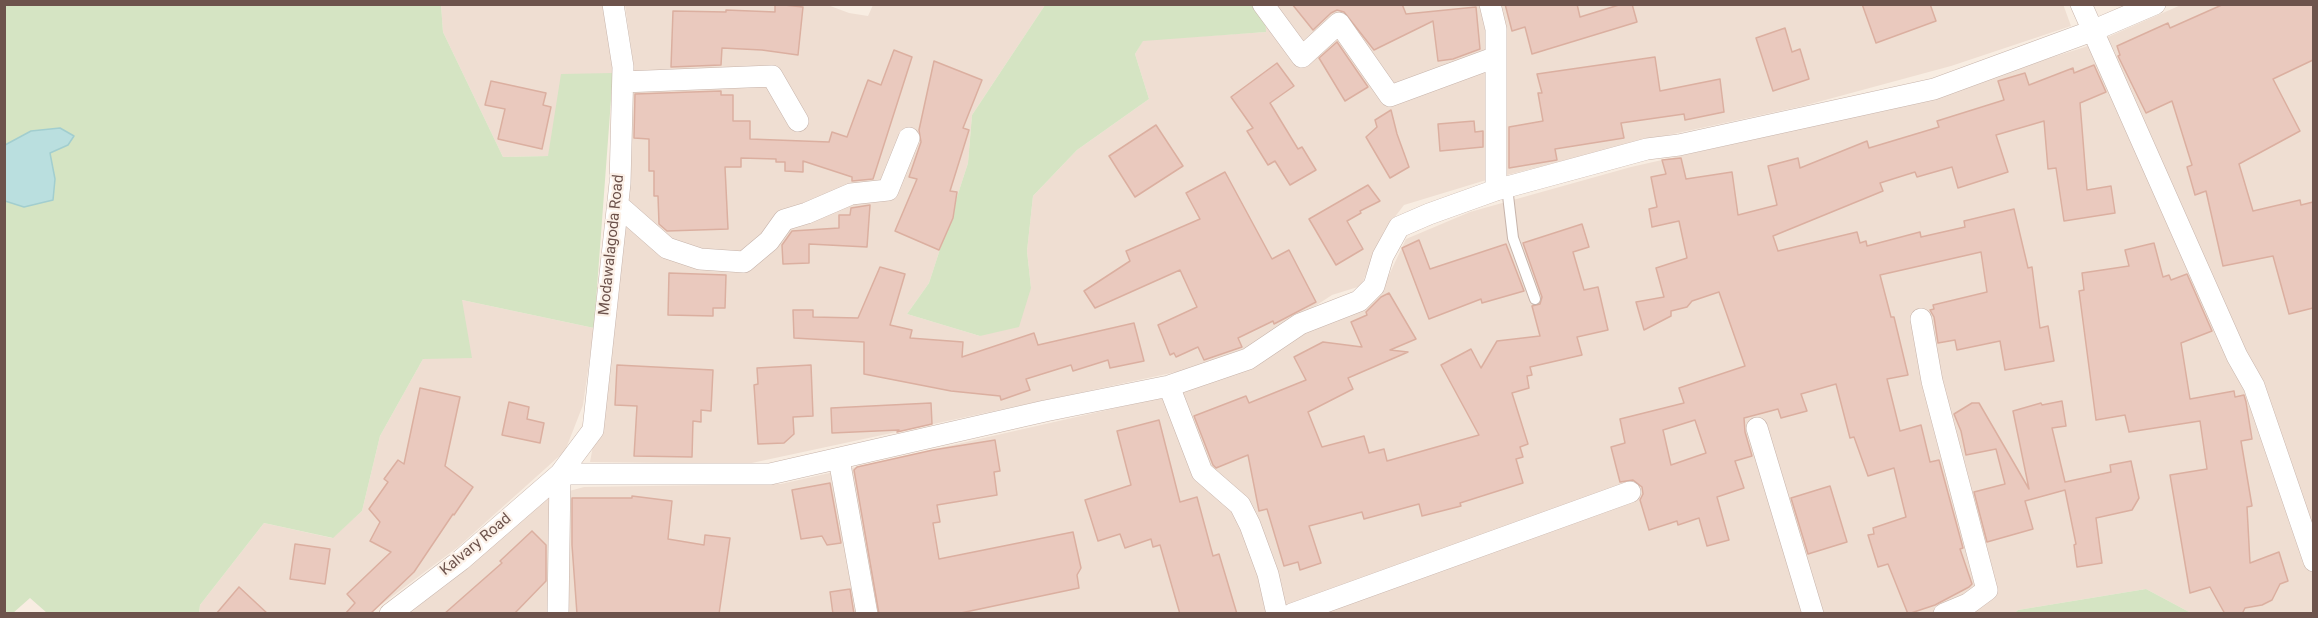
<!DOCTYPE html>
<html>
<head>
<meta charset="utf-8">
<style>
  body { margin:0 }
  #map { position:relative; width:2318px; height:618px; overflow:hidden; background:#f8ede2; font-family:Roboto,sans-serif }
  canvas { display:block }
  .frame { position:absolute; inset:0; border:6px solid #6d534c; pointer-events:none }
</style>
</head>
<body>
<div id="map">
<canvas width="2318" height="618"></canvas>
<div class="frame"></div>
</div>
<script>
const ctx = document.querySelector('canvas').getContext('2d');
ctx.lineJoin = 'round';
function fillPath(path, color) { ctx.fillStyle = color; ctx.fill(path, 'evenodd'); }
const shape = rows => new Path2D(rows.map(r => 'M' + r).join(''));
function trace(path, color, width, dash) { ctx.strokeStyle = color; ctx.lineWidth = width; ctx.lineCap = dash ? 'butt' : 'round'; ctx.setLineDash(dash || []); ctx.stroke(path); }
function write(font, color, halo, rows, align = 'center') {
  ctx.font = font + ' Roboto,sans-serif'; ctx.lineWidth = 4.5; ctx.setLineDash([]); ctx.textBaseline = 'middle'; ctx.strokeStyle = halo; ctx.fillStyle = color; for (const [text, x, y, turn = 0] of rows) {
    ctx.save(); ctx.translate(x, y); ctx.rotate((+turn || 0) * Math.PI / 180); ctx.textAlign = isNaN(turn) ? turn : align; if (halo) ctx.strokeText(text, 0, 0); ctx.fillText(text, 0, 0); ctx.restore();
  }
}
const residential = shape([
  [825,4,849,13,868,16,873,5,1045,5,972,115,968,163,929,283,907,314,980,336,1031,288,1027,251,1033,196,1077,150,1149,99,1135,54,1143,40,1266,32,1265,5,2063,4,2071,26,1951,66,1803,106,1650,139,1483,181,1404,205,1384,231,1361,286,1332,295,1257,344,1190,369,747,464,590,462,608,365,624,232,634,69,625,5],
  [441,5,605,5,613,73,548,156,503,157,443,32],
  [2181,5,2313,5,2313,613,2191,613,2146,589,2018,610,2015,614,407,614,445,586,551,496,584,487,781,484,1160,398,1315,327,1343,318,1389,275,1406,239,1470,212,1631,167,1884,110,2085,47],
  [462,300,594,328,583,405,565,451,458,547,370,613,199,614,200,605,264,523,332,538,362,511,380,436,423,359]
]);
const green = shape([
  [4,5,441,5,443,32,503,157,548,156,561,74,613,73,594,328,462,300,472,358,423,359,380,436,362,511,333,538,264,523,200,605,199,613,47,613,30,598,13,613,5,613],
  [1045,5,1265,5,1266,32,1143,41,1135,54,1149,99,1077,150,1033,196,1027,251,1031,288,1019,327,980,336,907,314,929,283,968,163,972,115],
  [2146,589,2191,613,2015,613,2018,610]
]);
const water = shape([
  [60,128,74,136,68,145,50,153,55,179,53,200,24,207,5,201,5,145,31,131,60,128]
]);
const building = shape([
  [775,4,803,7,798,55,762,50,722,48,721,65,671,67,673,11,726,12,726,10,775,12,775,4],
  [1292,4,1402,4,1406,14,1476,7,1480,49,1453,59,1438,61,1433,21,1374,50,1344,12,1337,10,1331,13,1313,30,1292,4],
  [1505,4,1577,4,1580,17,1622,4,1632,4,1637,22,1532,54,1525,27,1512,31,1505,4],
  [1862,4,1930,4,1936,21,1876,43,1862,4],
  [2224,4,2313,4,2313,60,2273,79,2300,131,2239,164,2253,211,2300,200,2301,205,2313,202,2313,308,2289,314,2273,256,2223,266,2206,191,2195,195,2187,167,2192,165,2172,101,2146,113,2118,56,2120,55,2117,46,2168,23,2170,28,2224,4],
  [1785,28,1792,52,1800,49,1809,79,1773,91,1756,38,1785,28],
  [1337,42,1368,87,1345,101,1319,58,1337,42],
  [894,50,912,57,873,179,852,181,852,177,803,161,803,172,785,171,785,162,776,162,776,159,741,158,741,167,725,167,728,229,667,231,659,224,658,196,654,196,654,171,649,171,649,139,634,138,635,94,721,91,721,95,733,95,733,121,750,121,750,139,829,142,832,132,847,137,868,80,881,85,894,50],
  [1655,57,1660,91,1720,79,1724,112,1685,120,1684,114,1621,123,1624,138,1555,149,1557,160,1509,168,1509,127,1543,121,1538,93,1542,93,1537,74,1655,57],
  [934,61,982,80,963,128,969,130,950,191,957,192,953,218,939,250,895,231,917,179,909,177,921,142,919,130,934,61],
  [1277,63,1294,86,1270,103,1298,149,1302,147,1316,170,1290,185,1275,161,1268,165,1247,131,1253,128,1231,97,1277,63],
  [2094,65,2106,92,2080,103,2087,190,2111,186,2115,213,2064,221,2056,168,2048,169,2044,121,1996,135,2008,172,1958,188,1952,167,1917,177,1915,172,1880,183,1883,191,1773,236,1778,251,1857,232,1860,243,1866,241,1867,246,1920,232,1921,237,1965,227,1964,221,2014,209,2028,268,2032,267,2040,328,2048,326,2054,361,2005,370,2000,341,1957,350,1955,340,1938,343,1934,317,1930,310,1934,309,1933,305,1987,292,1981,252,1880,275,1891,317,1894,317,1908,375,1887,379,1900,431,1921,425,1930,462,1939,460,1963,548,1960,549,1972,584,1969,587,1935,605,1908,614,1888,564,1878,567,1868,535,1874,534,1873,528,1906,517,1894,468,1868,476,1854,437,1850,438,1836,384,1801,394,1807,411,1781,418,1778,409,1744,418,1745,432,1752,456,1735,461,1744,488,1717,497,1729,540,1707,546,1699,518,1678,525,1677,521,1649,530,1640,500,1643,494,1642,487,1633,480,1620,482,1611,447,1625,443,1620,419,1684,403,1679,388,1745,366,1719,292,1692,301,1687,307,1671,311,1671,316,1644,330,1636,302,1664,297,1656,268,1687,258,1679,221,1652,227,1649,209,1657,207,1651,177,1666,174,1662,160,1681,158,1686,179,1732,172,1738,215,1777,205,1768,166,1798,158,1800,168,1867,141,1869,148,1939,127,1937,121,2004,100,1998,81,2025,73,2029,85,2073,68,2074,73,2094,65],
  [1695,420,1706,453,1671,465,1663,430,1695,420],
  [491,81,546,93,543,105,551,107,542,149,498,139,505,109,485,105,491,81],
  [1391,110,1397,134,1409,167,1390,178,1366,137,1377,127,1375,120,1391,110],
  [1474,121,1475,132,1483,131,1483,147,1440,151,1438,124,1474,121],
  [1156,125,1183,166,1135,197,1109,156,1156,125],
  [1225,172,1272,259,1289,250,1316,302,1274,324,1273,321,1238,338,1242,347,1204,360,1198,347,1176,357,1174,353,1170,355,1158,325,1197,307,1180,270,1095,308,1084,291,1130,261,1126,251,1200,219,1186,193,1225,172],
  [1368,185,1380,201,1360,211,1361,213,1347,221,1363,249,1336,265,1309,219,1368,185],
  [870,205,867,247,809,244,809,263,783,264,782,245,792,231,839,228,839,215,850,215,851,208,870,205],
  [1582,224,1589,247,1573,252,1584,290,1598,287,1608,330,1577,337,1582,355,1530,367,1532,375,1527,376,1529,388,1512,393,1528,444,1520,447,1523,457,1516,459,1523,483,1460,503,1461,506,1422,516,1419,504,1364,519,1362,512,1309,526,1321,563,1300,570,1298,562,1284,566,1267,509,1259,511,1248,455,1216,468,1213,465,1194,416,1246,396,1249,403,1306,380,1294,357,1323,342,1362,347,1351,322,1367,315,1366,312,1381,297,1389,293,1416,339,1390,350,1408,352,1348,378,1353,389,1308,412,1322,447,1364,436,1369,453,1384,449,1387,461,1479,435,1441,365,1471,349,1481,368,1497,341,1540,336,1532,306,1540,304,1542,297,1523,243,1582,224],
  [1419,240,1430,269,1506,244,1524,291,1482,303,1481,299,1429,319,1402,248,1419,240],
  [2154,243,2163,277,2169,275,2171,280,2187,274,2212,331,2181,343,2190,399,2234,391,2235,397,2244,395,2246,402,2252,439,2241,441,2252,506,2247,507,2250,563,2279,552,2288,581,2280,584,2272,600,2262,605,2245,608,2242,614,2225,614,2210,587,2190,593,2170,475,2207,469,2200,421,2129,432,2125,415,2096,420,2079,291,2084,290,2082,273,2129,266,2125,250,2154,243],
  [880,267,905,274,890,325,912,330,910,338,963,342,962,357,1034,333,1038,345,1134,323,1144,361,1110,368,1108,360,1073,371,1071,365,1026,379,1030,390,1001,400,1000,396,951,391,864,374,864,342,794,338,793,310,813,310,813,317,858,318,880,267],
  [669,273,726,275,725,308,713,308,713,316,668,315,669,273],
  [617,365,713,370,711,411,701,410,701,422,693,421,692,457,634,456,637,406,615,405,617,365],
  [811,365,813,416,793,417,794,434,784,443,758,444,754,385,758,384,757,368,811,365],
  [420,388,460,397,445,466,473,487,454,515,453,514,414,572,370,614,345,614,355,603,347,594,391,552,370,541,380,522,369,509,388,482,384,479,398,460,404,464,420,388],
  [2062,401,2066,426,2052,428,2065,482,2111,472,2110,465,2131,461,2139,498,2132,510,2096,518,2102,563,2077,567,2074,545,2076,544,2065,490,2025,501,2033,529,1987,542,1974,492,2005,484,1996,449,1966,455,1961,431,1954,414,1972,403,1979,403,2029,489,2013,411,2041,403,2042,405,2062,401],
  [509,402,529,407,527,419,544,423,540,443,502,435,509,402],
  [931,403,932,424,897,432,899,430,832,433,831,408,931,403],
  [1159,420,1180,502,1197,497,1213,556,1219,554,1237,614,1180,614,1160,545,1153,547,1151,539,1125,548,1120,534,1098,541,1085,500,1131,485,1117,431,1159,420],
  [995,440,1000,471,994,472,997,495,937,505,940,522,933,523,939,559,1073,532,1081,568,1077,575,1079,588,956,614,879,614,854,470,857,467,933,450,995,440],
  [830,483,841,543,827,545,822,536,801,539,792,490,830,483],
  [1830,486,1847,542,1808,554,1791,498,1830,486],
  [632,496,672,501,668,539,704,545,705,535,730,538,719,614,577,614,572,545,572,498,632,498,632,496],
  [532,531,546,545,546,581,514,614,444,614,502,563,500,561,532,531],
  [295,544,330,549,325,584,290,579,295,544],
  [239,587,268,614,216,614,239,587],
  [850,589,854,614,833,614,830,592,850,589]
]);
const service = shape([
  [1507,187,1513,238,1535,299]
]);
const minor = shape([
  [1263,4,1302,57,1339,23,1390,96,1496,57],
  [1490,4,1496,29,1496,190],
  [2081,4,2237,356,2254,386,2314,561],
  [623,82,772,76,798,121],
  [618,205,667,248,700,259,744,262,769,241,784,220,807,213,851,194,888,190,909,138],
  [1921,319,1932,381,1987,590,1968,604,1944,614],
  [1169,386,1202,472,1240,505,1250,525,1268,574,1277,614],
  [1757,428,1813,614],
  [839,459,867,614],
  [560,474,770,474,1045,411,1169,386,1248,359,1300,324,1359,301,1374,286,1383,256,1399,227,1429,214,1496,190,1647,149,1679,145,1934,89,2092,31,2155,4],
  [390,614,461,560,560,474,593,430,620,183,623,67,613,4],
  [558,614,560,474],
  [1292,614,1630,492]
]);
const streetNames = [
  ["Modawalagoda Road",612,245,-84],
  ["Kalvary Road",476,545,-40]
];
fillPath(residential, '#efded2');
fillPath(green, '#d5e4c3');
fillPath(water, '#badfdf');
trace(water, '#a2cecf', 1.5);
fillPath(building, '#eac9be');
trace(building, '#dbafa0', 1.5);
trace(service, '#c7b4ab', 12);
trace(minor, '#c7b4ab', 22);
trace(service, '#fff', 10);
trace(minor, '#fff', 21);
write('15px', '#6d534c', '#fcf1e8', streetNames);
</script>
</body>
</html>
